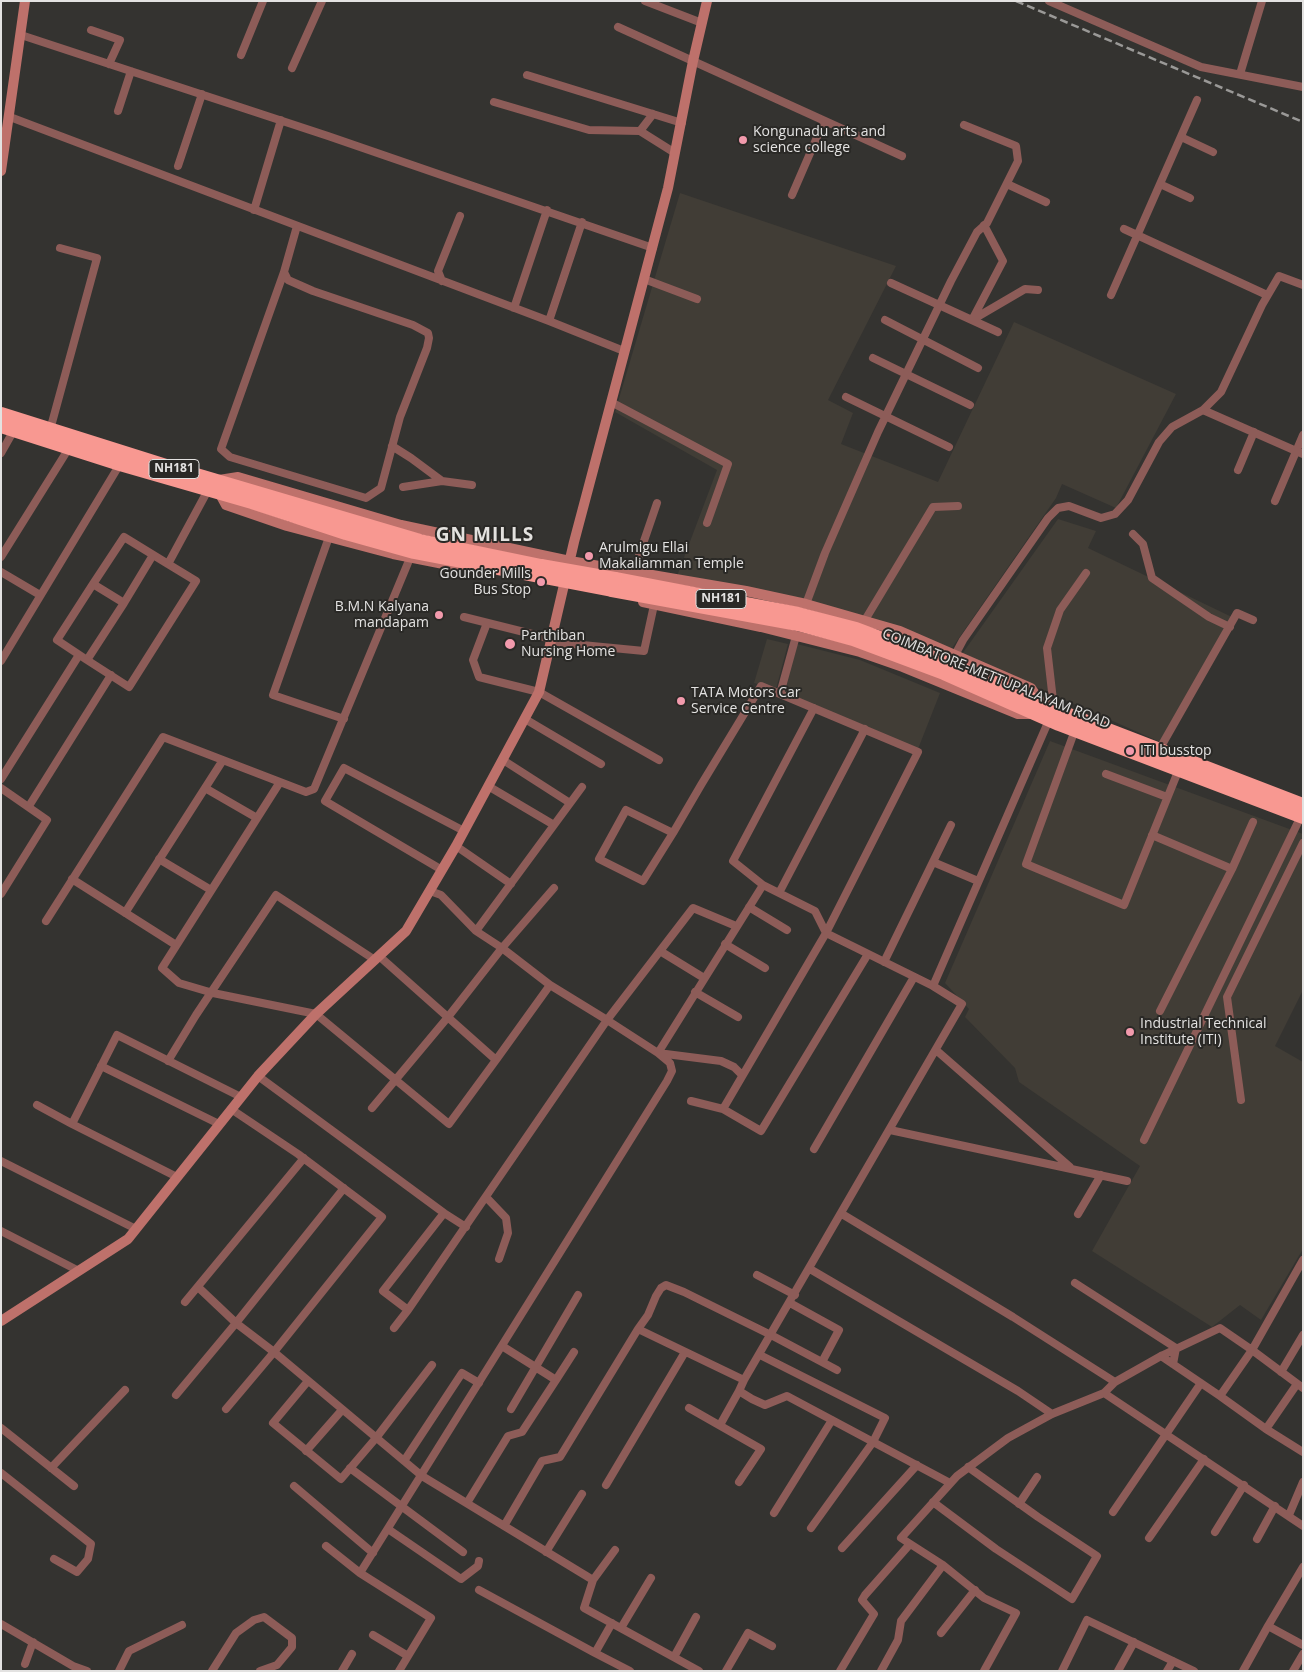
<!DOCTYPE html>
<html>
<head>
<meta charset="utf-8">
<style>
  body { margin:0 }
  #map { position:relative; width:1304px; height:1672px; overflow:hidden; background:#343330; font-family:"Open Sans",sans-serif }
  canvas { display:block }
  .frame { position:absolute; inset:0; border:2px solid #e3e2e1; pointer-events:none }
</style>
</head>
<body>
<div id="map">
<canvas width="1304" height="1672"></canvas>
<div class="frame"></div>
</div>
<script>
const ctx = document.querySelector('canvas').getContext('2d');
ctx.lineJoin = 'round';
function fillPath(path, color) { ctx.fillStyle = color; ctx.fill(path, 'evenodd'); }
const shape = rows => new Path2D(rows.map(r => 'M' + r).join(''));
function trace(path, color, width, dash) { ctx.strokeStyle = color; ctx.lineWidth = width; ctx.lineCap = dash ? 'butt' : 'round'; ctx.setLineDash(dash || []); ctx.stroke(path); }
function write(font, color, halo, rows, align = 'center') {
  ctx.font = font + ' "Open Sans",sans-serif'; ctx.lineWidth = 4; ctx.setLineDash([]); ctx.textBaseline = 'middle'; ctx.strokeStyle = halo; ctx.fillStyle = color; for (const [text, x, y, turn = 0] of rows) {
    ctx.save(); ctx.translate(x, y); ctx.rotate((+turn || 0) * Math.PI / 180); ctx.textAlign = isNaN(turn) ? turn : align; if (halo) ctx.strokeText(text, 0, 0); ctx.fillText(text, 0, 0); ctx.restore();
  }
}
const built = shape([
  [680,193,896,266,828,400,853,413,841,444,938,482,1014,322,1176,394,1116,508,1062,484,1056,498,952,648,801,600,677,576,717,470,615,412],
  [1058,519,1096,531,1088,548,1234,618,1160,742,962,654],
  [767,639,788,644,776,689,754,683],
  [797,644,860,660,940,693,918,749,783,693],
  [1050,741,1303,834,1303,990,1275,1046,1303,1062,1303,1249,1261,1320,1240,1305,1212,1327,1092,1251,1140,1166,1019,1082,1015,1068,965,1017,969,1009,945,983]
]);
const street = shape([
  [645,1,702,23],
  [1049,1,1201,67,1303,87],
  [618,27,902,156],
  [91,30,120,40,109,64],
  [21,35,328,136,653,248],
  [241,55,263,1],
  [292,68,322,1],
  [1240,74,1262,1],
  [527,75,682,123],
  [494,102,589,130,640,131,653,114],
  [118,111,131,71],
  [10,117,549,321,624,351],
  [640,131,675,153],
  [1181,137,1213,152],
  [178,166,202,94],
  [1007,184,1046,202],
  [1160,184,1190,198],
  [792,195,824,121],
  [254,210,281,120],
  [1124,229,1267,295],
  [284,272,221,449,230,457,366,498,381,488,400,417,427,348,429,338,428,333,413,325,313,291,288,280,284,272,297,226],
  [644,279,697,299],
  [442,281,438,271,460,216],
  [891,283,998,332],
  [1111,295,1197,100],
  [514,308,547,210],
  [885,320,978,368],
  [972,320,1003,261,984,225],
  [972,320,1025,289,1038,290],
  [549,321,582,222],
  [873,358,970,405],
  [846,397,949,447],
  [611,402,728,464,707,523],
  [1203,410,1303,454],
  [50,430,97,258,60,248],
  [392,446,411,458,442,481],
  [1,453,14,430],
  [1238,470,1254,432],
  [403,487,442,481,472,485],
  [1275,501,1303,435],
  [1133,534,1143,544,1152,578,1209,617,1230,627],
  [329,537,273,695,344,719],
  [1,557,69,448],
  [1,572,40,595],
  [633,573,657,503],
  [93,584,124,603,87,660,57,640,93,584,124,537,168,564,208,490],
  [124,603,153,555],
  [806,604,825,553,878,432,951,281,977,232,987,223,1018,161,1016,146,964,125],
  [464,617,552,639],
  [865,620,933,507,958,506],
  [487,623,473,660,479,677,539,692,659,760],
  [551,642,644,651,654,605],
  [955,655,963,640,1048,518,1058,508,1069,506,1101,518,1115,514,1128,500,1159,442,1172,427,1203,410,1221,392,1262,305,1279,276,1303,285],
  [87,660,129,687,196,581,168,564],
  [1,661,120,464],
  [780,694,796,636],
  [1054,709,1047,648,1060,610,1086,573],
  [525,719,601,764],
  [1075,730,1026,864,1124,905,1179,769],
  [1159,750,1237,613,1253,620],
  [503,760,570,803],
  [1106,774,1167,797],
  [1,779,79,655],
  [280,782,306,792,314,789,410,558],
  [488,786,554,825],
  [1,788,47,820,1,894],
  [205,788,257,818],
  [29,806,111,675],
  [673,833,626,810,599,859,643,881,673,833,701,785,761,686,918,752,826,933,723,1109,761,1131,868,954],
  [1152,835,1232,869],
  [456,846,511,884],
  [159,859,211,890],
  [933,862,978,881],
  [442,870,325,801,344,768,464,831],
  [72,879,176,945],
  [763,885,733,861,814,708],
  [430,891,441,895,476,931],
  [779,893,865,729],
  [749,907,787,930],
  [125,913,223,760],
  [46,921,163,737,280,782,162,968,179,983,213,993,316,1014,449,1124,496,1060,379,956],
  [725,944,765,968],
  [660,951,704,978],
  [884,962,951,825],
  [550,985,607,1020,693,908,736,926],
  [695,992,738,1017],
  [1160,1011,1232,869,1253,822],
  [936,1050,1070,1167],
  [496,1060,550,985,502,948,476,931,582,787],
  [168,1061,196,1015,276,895,375,960],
  [101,1066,219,1124],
  [258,1076,444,1213,383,1291,408,1310,607,1020,658,1053,721,1061,734,1067,742,1075],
  [1241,1100,1227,997,1303,843],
  [691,1101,723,1109],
  [37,1105,72,1124,117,1035,241,1097],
  [372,1108,448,1017,502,948,554,888],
  [231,1109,298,1154,382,1217,274,1352,422,1476,593,1580,584,1608,699,1671],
  [72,1124,177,1177],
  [890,1130,1127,1181],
  [1144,1140,1301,816],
  [814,1149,914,977],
  [1,1161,136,1229],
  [486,1197,506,1218,508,1233,499,1259],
  [444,1213,466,1227],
  [842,1214,1013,1317,1115,1382],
  [1078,1214,1101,1175],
  [1,1231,79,1271],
  [810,1269,1018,1391,1052,1414],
  [757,1275,795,1295],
  [1075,1283,1176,1348,1173,1364],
  [185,1302,304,1158],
  [790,1303,839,1330,822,1362],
  [394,1328,408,1310],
  [638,1329,648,1315,656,1296,661,1288,666,1285,684,1292,771,1335,837,1370],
  [760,1355,885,1418,873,1442,811,1528],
  [1161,1356,1220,1396],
  [1281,1372,1303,1335],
  [556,1380,574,1352],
  [744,1380,739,1391,752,1399,765,1405,787,1396,950,1483],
  [308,1381,273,1423,341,1479,376,1438,432,1365],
  [1297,1384,1266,1429,1220,1396,1252,1350,1303,1388],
  [1104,1393,1303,1526],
  [176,1395,236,1323,198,1287],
  [689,1408,761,1449,739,1482],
  [226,1409,274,1352,236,1323,344,1188],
  [511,1409,578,1295],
  [720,1425,739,1391],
  [1,1428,74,1486],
  [1266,1429,1303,1452],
  [306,1451,342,1410],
  [404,1461,462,1373,479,1383],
  [51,1468,125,1390],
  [350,1468,463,1552],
  [1,1473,91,1544,88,1559,77,1572,54,1559],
  [606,1485,685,1352],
  [294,1486,373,1553],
  [933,1502,996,1549,1072,1599,1097,1556,1038,1517,968,1467],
  [467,1503,508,1436,522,1432,556,1380,502,1346],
  [1019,1504,1037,1477],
  [1113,1512,1201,1383],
  [774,1513,832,1420],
  [1289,1515,1303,1482],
  [504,1526,542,1461,560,1457,638,1329,744,1380,962,1004,933,986],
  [388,1529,461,1579,478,1566,479,1561],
  [1215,1532,1244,1485],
  [1149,1538,1204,1459],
  [1257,1539,1275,1506],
  [326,1546,360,1573,431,1618,399,1671],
  [842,1548,917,1465],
  [546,1552,582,1494],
  [943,1565,984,1598,1016,1613,984,1671],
  [360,1573,667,1081,672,1071,670,1063,658,1053,763,885,815,911,826,933,933,986,1049,720],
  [593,1580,615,1550],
  [479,1590,595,1653],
  [612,1623,595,1653,630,1671],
  [1,1624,73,1666,87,1671],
  [1268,1626,1303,1645],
  [621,1628,651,1578],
  [941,1633,975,1590],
  [373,1635,408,1656],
  [674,1657,696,1617],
  [25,1664,33,1642],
  [119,1671,129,1651,182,1625],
  [212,1671,236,1633,254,1620,264,1617,292,1638,292,1647,277,1665,260,1671],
  [342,1671,352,1654],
  [726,1671,748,1633,772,1646],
  [840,1671,874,1614,862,1600,865,1595,910,1544],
  [881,1671,898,1640,901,1621,943,1565,901,1538,957,1476,1008,1438,1052,1414,1104,1393,1115,1382,1161,1356,1220,1328,1252,1350,1303,1260],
  [1062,1671,1087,1620,1194,1671],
  [1118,1671,1134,1642],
  [1167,1671,1173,1661],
  [1243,1671,1268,1626,1303,1567],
  [1293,1671,1303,1654]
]);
const secondary = shape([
  [1,171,25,1],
  [219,480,238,477,401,525,570,561,746,591,806,604,900,631,1031,688,1041,703],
  [220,494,226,505,287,526,393,554,484,572],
  [643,602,761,627,860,652,903,667,1018,714,1033,714],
  [1,1321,128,1239,258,1076,316,1014,406,931,456,846,539,692,574,542,668,188,693,61,707,1]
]);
const highway = shape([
  [1,414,169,467,420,541,541,566],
  [1,426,120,464,252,502,346,533,414,552,539,576],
  [615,579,798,614,856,629,949,664,1064,713,1303,805],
  [612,590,798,624,853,639,944,673,1059,724,1303,817]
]);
const rail = shape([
  [1016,1,1303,122]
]);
const highwayBridge = shape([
  [541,566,615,579],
  [539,576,612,590]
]);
const markers = [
  [743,140,5,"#f29aac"],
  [589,556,5,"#f29aac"],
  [541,582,5,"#f29aac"],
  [439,615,5,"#f29aac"],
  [510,644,6,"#f29aac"],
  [681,701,5,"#f29aac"],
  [1130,751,5,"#f29aac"],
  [1130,1032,5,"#f29aac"]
];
const shields = [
  [174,469,50],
  [721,599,50]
];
const shieldNames = [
  ["NH181",174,469],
  ["NH181",721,599]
];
const poiNames = [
  ["Kongunadu arts and",753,132],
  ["science college",753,148],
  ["Arulmigu Ellai",599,548],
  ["Makaliamman Temple",599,564],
  ["Gounder Mills",531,574,"right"],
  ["Bus Stop",531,590,"right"],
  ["B.M.N Kalyana",429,607,"right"],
  ["mandapam",429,623,"right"],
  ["Parthiban",521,636],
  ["Nursing Home",521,652],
  ["TATA Motors Car",691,693],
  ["Service Centre",691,709],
  ["ITI busstop",1140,751],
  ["Industrial Technical",1140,1024],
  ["Institute (ITI)",1140,1040]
];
const streetNames = [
  ["COIMBATORE-METTUPALAYAM ROAD",996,679,22]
];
const districtNames = [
  ["GN MILLS",485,536]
];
fillPath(built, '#413d36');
trace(street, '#8d5c58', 8);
trace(secondary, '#be716b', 10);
trace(highway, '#f89891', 14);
trace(rail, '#9a9997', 2.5, [8, 4]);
trace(highwayBridge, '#f89891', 14);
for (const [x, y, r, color] of markers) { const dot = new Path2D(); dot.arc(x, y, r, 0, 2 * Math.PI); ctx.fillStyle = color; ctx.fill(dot); trace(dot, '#2a2926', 2); }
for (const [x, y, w] of shields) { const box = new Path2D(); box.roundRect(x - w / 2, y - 9.5, w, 19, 4); ctx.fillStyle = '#2a2926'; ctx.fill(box); trace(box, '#e3e2e1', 1); }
write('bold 12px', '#e3e2e1', null, shieldNames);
write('14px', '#e3e2e1', '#2a2926', poiNames, 'left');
write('14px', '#e3e2e1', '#2a2926', streetNames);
ctx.letterSpacing = '1px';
write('bold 19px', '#e3e1de', '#2a2926', districtNames);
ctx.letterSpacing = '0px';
</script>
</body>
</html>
